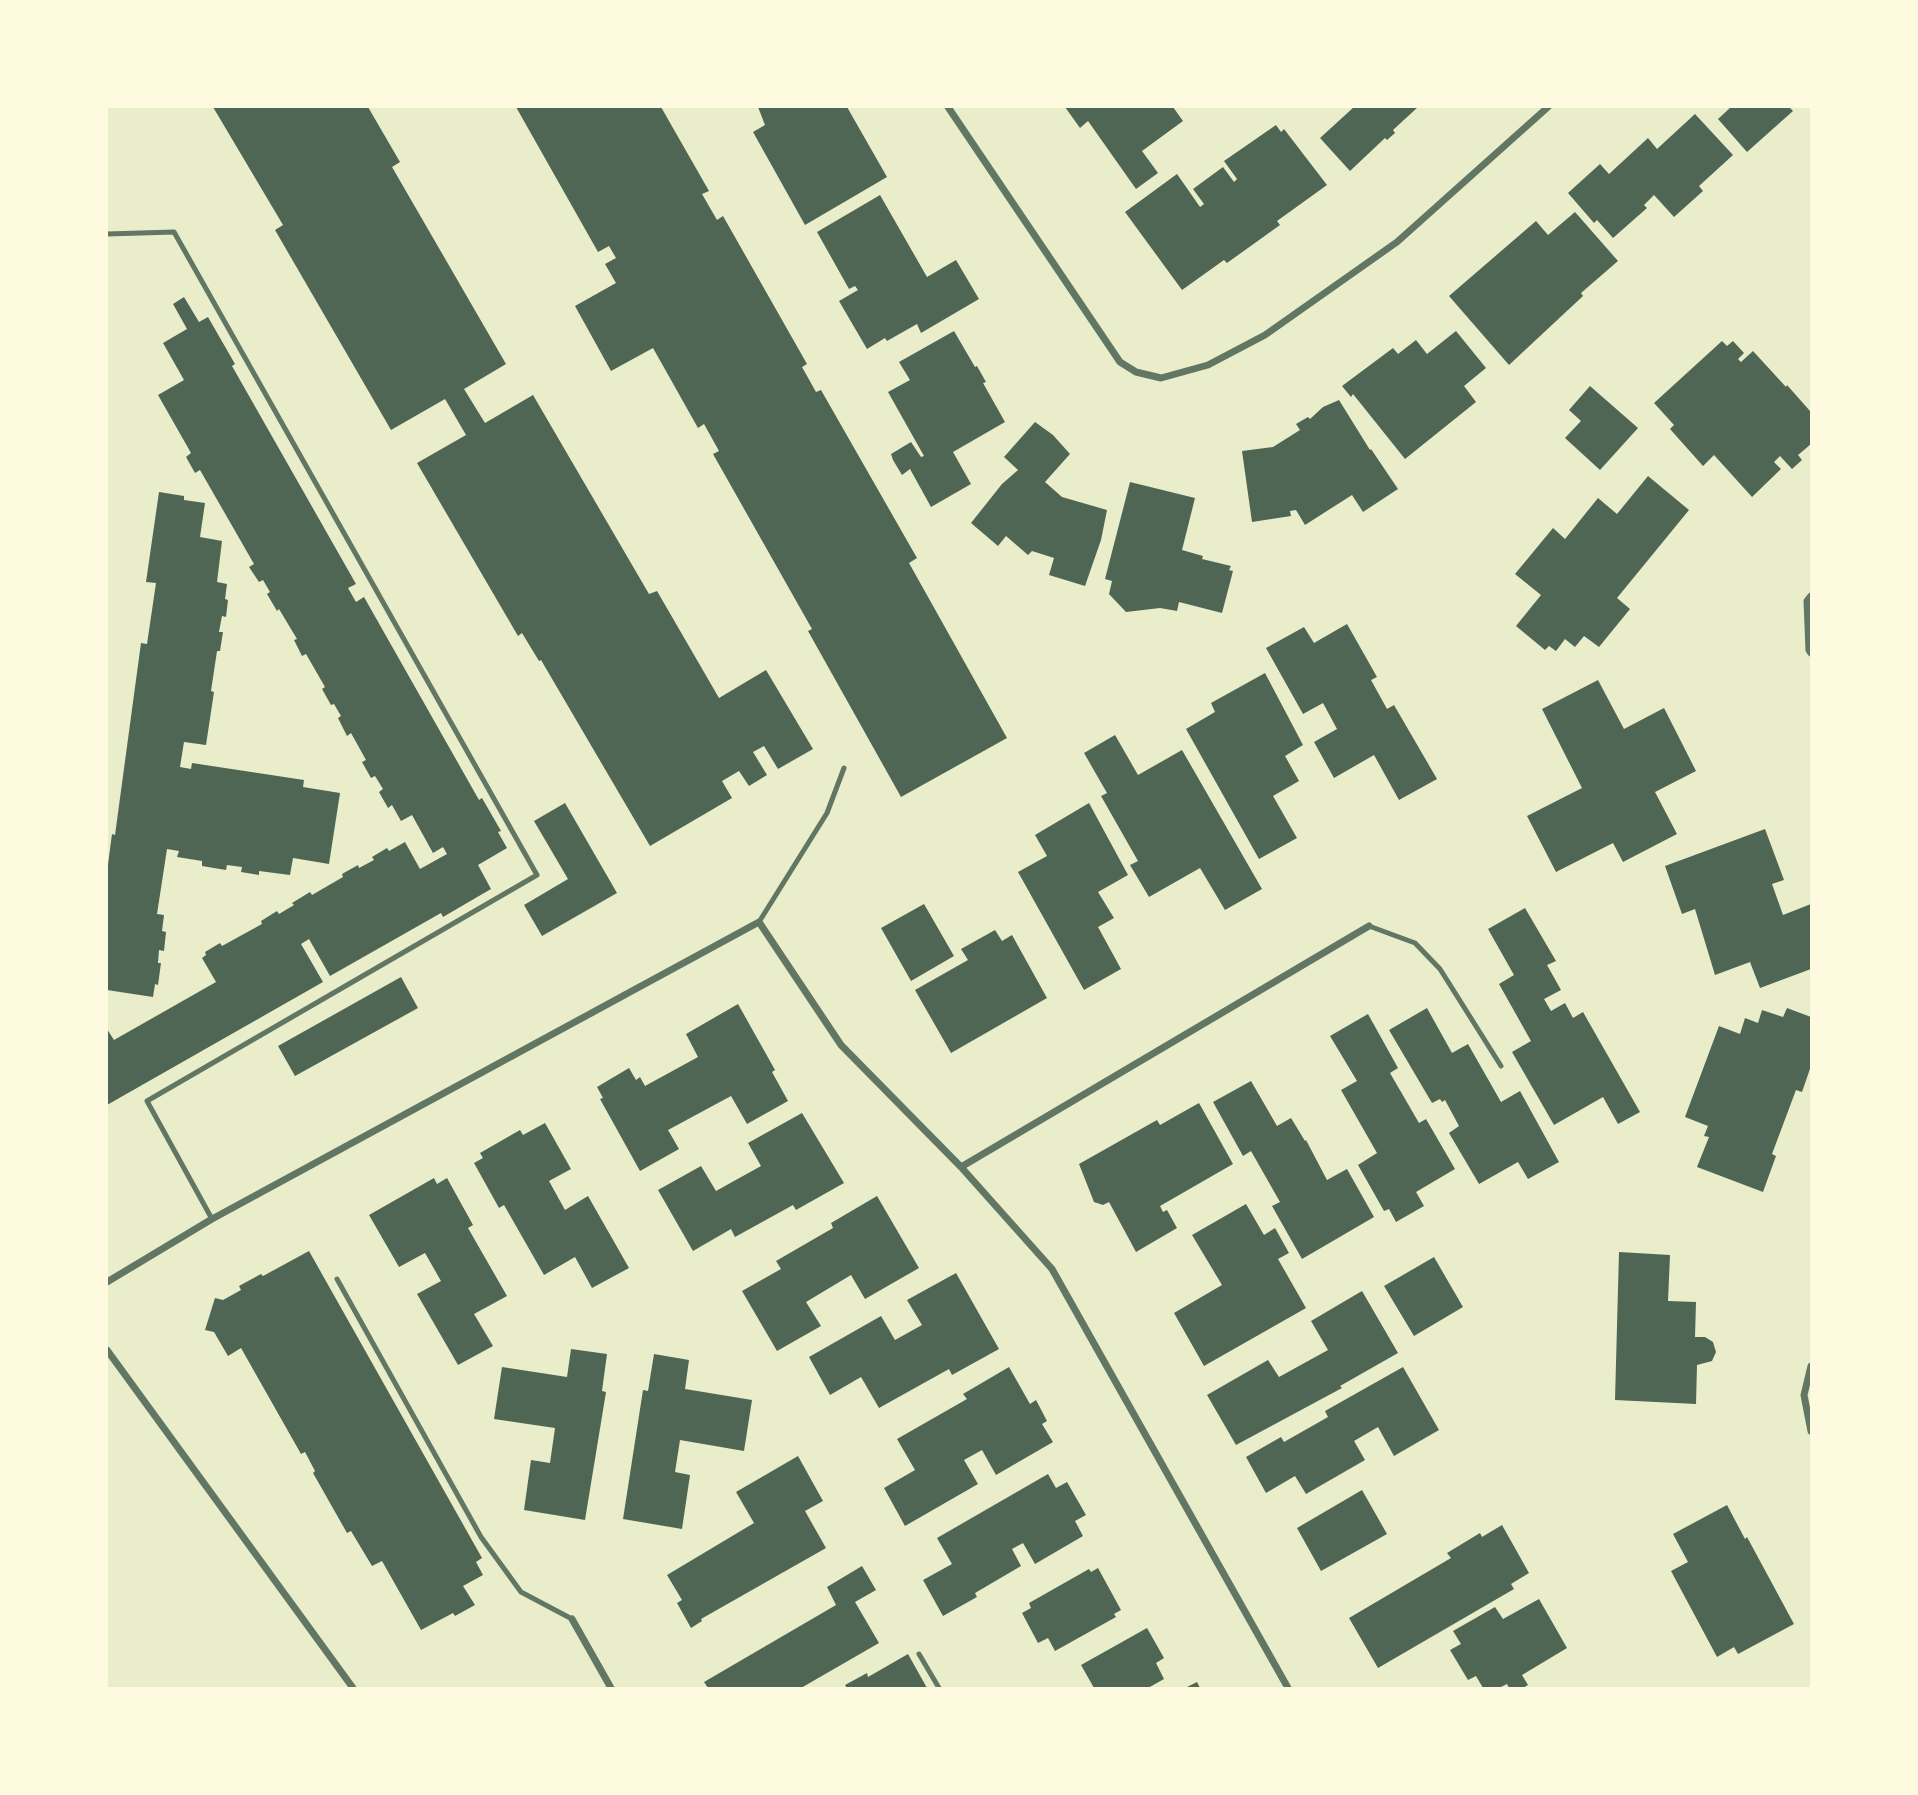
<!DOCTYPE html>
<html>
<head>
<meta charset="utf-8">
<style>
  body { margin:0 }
  #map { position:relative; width:1918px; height:1795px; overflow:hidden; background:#e9edc9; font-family:"Public Sans",sans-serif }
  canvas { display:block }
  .frame { position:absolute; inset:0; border:108px solid #fefae0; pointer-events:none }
</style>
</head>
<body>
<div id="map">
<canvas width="1918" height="1795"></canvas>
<div class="frame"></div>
</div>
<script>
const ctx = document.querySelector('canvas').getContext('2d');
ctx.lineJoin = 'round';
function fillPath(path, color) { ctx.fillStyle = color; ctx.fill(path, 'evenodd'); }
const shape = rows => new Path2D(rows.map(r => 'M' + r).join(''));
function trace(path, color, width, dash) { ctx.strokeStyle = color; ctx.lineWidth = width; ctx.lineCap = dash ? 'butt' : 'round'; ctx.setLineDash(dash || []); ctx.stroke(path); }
const building = shape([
  [213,107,368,107,400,162,392,167,506,364,464,389,485,423,533,395,649,594,657,591,719,698,766,670,813,749,778,769,764,746,753,752,767,775,749,786,739,771,722,781,732,798,650,846,541,660,539,661,522,633,518,636,417,463,466,435,445,399,391,430,275,230,283,225],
  [516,107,661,107,709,191,702,194,717,220,723,216,807,364,802,367,816,392,821,390,917,558,909,563,1007,738,901,797,808,631,812,629,713,454,719,451,704,424,698,428,653,348,611,371,575,306,616,283,605,264,616,258,609,246,598,252],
  [758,107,847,107,887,177,805,225,753,132,765,125],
  [1065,107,1173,107,1183,121,1142,151,1158,173,1136,189,1088,121,1080,128],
  [1354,107,1418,107,1393,130,1395,133,1387,140,1385,138,1350,171,1320,138],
  [1731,107,1789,107,1793,111,1747,152,1718,119],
  [1695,114,1733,155,1699,186,1703,191,1674,217,1654,195,1644,205,1647,208,1613,238,1597,220,1594,223,1568,193,1600,164,1609,174,1648,138,1657,149],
  [1276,125,1281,132,1284,129,1327,185,1277,221,1280,225,1227,263,1224,260,1182,290,1125,212,1177,174,1200,207,1204,204,1193,189,1223,167,1234,182,1237,179,1224,161],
  [880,195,927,277,956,260,979,299,921,333,917,324,887,341,885,338,867,349,839,301,858,290,855,286,849,289,817,232],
  [1575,212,1618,261,1581,293,1583,296,1509,365,1449,296,1536,221,1548,235],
  [184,297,199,322,208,317,235,364,232,366,356,584,348,588,356,602,364,597,479,800,482,798,501,831,498,832,507,848,478,865,491,889,443,917,441,913,330,976,309,939,301,944,323,982,107,1105,107,1029,114,1040,216,982,202,958,206,955,205,952,220,943,222,946,262,924,261,921,277,911,279,914,294,905,292,903,310,892,312,895,343,877,342,874,358,865,359,868,374,860,372,857,387,848,389,851,405,842,420,869,447,854,443,847,433,853,412,815,401,821,392,805,388,808,379,792,383,789,375,776,371,778,362,762,366,760,351,733,347,736,338,718,341,716,334,704,331,705,322,689,325,687,306,654,302,656,294,640,297,639,279,609,277,611,267,594,270,592,263,580,259,582,249,567,254,564,200,470,195,473,186,457,191,453,158,395,184,380,163,343,187,329,173,304],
  [954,331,975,367,977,366,986,382,983,383,1005,422,953,452,971,484,931,507,910,469,902,475,893,460,891,454,911,442,921,457,924,456,888,392,910,380,899,362],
  [1456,331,1486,368,1464,386,1476,402,1405,459,1353,394,1351,397,1342,386,1393,348,1398,354,1416,340,1427,354],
  [1722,341,1727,346,1733,341,1744,353,1738,359,1741,362,1753,351,1786,387,1787,385,1810,411,1811,409,1811,444,1798,455,1802,460,1792,469,1780,456,1774,462,1781,469,1752,497,1714,455,1703,466,1670,429,1674,425,1654,403],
  [1590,386,1638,428,1600,470,1565,438,1581,421,1569,410],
  [1339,400,1370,450,1371,449,1398,489,1363,512,1352,495,1305,525,1296,510,1290,511,1291,516,1252,522,1242,451,1273,447,1300,430,1296,424,1308,417,1310,419,1323,407],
  [1035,422,1053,435,1070,454,1045,482,1062,497,1107,510,1101,540,1085,586,1049,575,1054,558,1032,551,1028,555,1006,536,998,546,971,523,1002,484,1018,470,1004,457],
  [1648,476,1689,510,1617,598,1630,609,1599,647,1584,636,1575,647,1565,639,1556,651,1549,646,1545,650,1516,626,1541,595,1515,574,1553,528,1565,539,1598,498,1617,514],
  [1130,482,1195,498,1182,550,1203,556,1202,559,1231,566,1229,570,1233,571,1222,613,1179,602,1177,611,1160,608,1126,612,1109,594,1112,581,1105,579],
  [159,492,184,496,184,500,205,503,200,537,222,541,217,582,227,584,225,599,228,600,226,617,222,616,219,632,223,632,220,651,217,651,211,691,214,692,206,745,184,742,180,767,191,769,192,763,304,780,303,787,340,793,329,864,293,858,290,875,259,871,259,875,241,872,242,867,227,865,226,870,202,866,202,861,177,857,179,851,167,849,157,914,164,915,162,931,166,932,164,951,159,950,158,963,161,963,158,985,155,984,153,997,107,990,107,872,112,834,115,835,141,643,147,644,156,583,146,582],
  [1347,624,1377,677,1371,680,1387,709,1394,705,1437,779,1399,800,1374,755,1334,778,1314,742,1337,729,1323,703,1303,714,1266,648,1304,627,1314,643],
  [1265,673,1303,745,1285,756,1299,781,1273,796,1297,838,1259,859,1186,729,1215,712,1211,703],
  [1598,680,1624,729,1664,708,1696,771,1655,792,1677,834,1623,862,1613,843,1556,872,1527,816,1582,788,1542,709],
  [1115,735,1138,775,1182,750,1262,889,1225,910,1200,868,1149,897,1130,865,1138,861,1101,796,1107,793,1084,753],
  [565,803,617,893,542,936,524,905,568,879,534,821],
  [1089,803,1128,875,1098,892,1114,918,1098,927,1121,969,1084,990,1018,872,1047,856,1035,835],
  [1765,829,1784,880,1772,884,1783,915,1811,904,1811,969,1760,988,1750,962,1715,975,1695,909,1682,914,1665,866],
  [924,904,954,956,911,981,881,928],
  [1525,908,1556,961,1547,965,1561,990,1544,999,1551,1011,1565,1003,1573,1018,1583,1012,1640,1112,1618,1124,1603,1097,1554,1125,1512,1052,1531,1041,1499,984,1514,975,1488,929],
  [995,930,1002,941,1012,935,1047,998,951,1053,915,990,968,960,961,949],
  [401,977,418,1008,295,1076,278,1046],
  [738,1004,775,1070,772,1072,788,1101,747,1124,731,1096,668,1130,679,1149,640,1171,600,1099,603,1098,597,1087,629,1068,636,1080,640,1077,645,1086,698,1057,686,1034],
  [1427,1008,1452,1053,1468,1044,1501,1102,1520,1091,1559,1162,1528,1179,1518,1162,1479,1184,1449,1133,1459,1126,1445,1100,1442,1102,1440,1099,1432,1103,1389,1030],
  [1787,1008,1811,1017,1811,1066,1802,1092,1796,1090,1772,1154,1776,1156,1763,1192,1697,1167,1709,1137,1704,1136,1708,1126,1685,1117,1719,1026,1740,1034,1745,1018,1758,1023,1762,1010,1783,1017],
  [1368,1014,1398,1068,1390,1073,1419,1123,1426,1119,1455,1169,1416,1192,1424,1206,1396,1222,1389,1209,1384,1211,1358,1165,1377,1153,1341,1090,1357,1081,1330,1036],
  [1251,1081,1277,1126,1291,1118,1305,1141,1306,1140,1327,1180,1347,1169,1374,1217,1302,1259,1272,1206,1280,1202,1251,1151,1243,1156,1213,1102],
  [1199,1103,1233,1164,1160,1206,1163,1212,1167,1210,1177,1228,1136,1252,1109,1202,1103,1205,1094,1202,1079,1164,1157,1120,1160,1125],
  [802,1113,844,1183,796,1210,793,1205,735,1237,731,1229,693,1251,658,1190,701,1166,716,1191,761,1166,748,1143],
  [545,1123,571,1169,549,1181,565,1210,588,1196,629,1268,592,1288,575,1257,544,1275,504,1205,499,1208,474,1163,483,1158,480,1153,520,1130,523,1135],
  [434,1178,437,1184,447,1178,473,1225,468,1228,507,1296,474,1314,493,1346,458,1365,417,1294,441,1281,425,1253,399,1267,369,1215],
  [877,1196,919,1268,865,1299,851,1275,806,1302,821,1326,777,1351,742,1291,781,1269,776,1261,833,1228,831,1223],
  [1246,1204,1264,1235,1275,1228,1289,1253,1278,1259,1306,1308,1204,1366,1174,1313,1222,1285,1192,1235],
  [309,1251,482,1558,476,1562,483,1575,463,1586,475,1605,455,1616,453,1613,421,1630,382,1561,372,1566,351,1531,347,1533,313,1473,315,1471,305,1452,301,1454,241,1348,228,1356,214,1332,205,1330,215,1298,223,1300,241,1290,239,1286,261,1274,263,1276],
  [1619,1252,1670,1255,1668,1301,1696,1302,1695,1337,1705,1337,1713,1342,1716,1352,1712,1361,1697,1365,1696,1404,1615,1400],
  [1434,1257,1463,1307,1414,1336,1384,1286],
  [956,1273,999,1349,952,1375,949,1369,879,1408,861,1377,830,1395,809,1357,881,1316,895,1340,922,1325,907,1300],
  [1362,1291,1398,1353,1340,1386,1342,1388,1236,1445,1207,1395,1268,1360,1279,1377,1328,1350,1311,1321],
  [571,1349,607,1354,602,1391,606,1392,585,1520,524,1510,531,1460,550,1463,555,1428,494,1419,502,1367,567,1377],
  [654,1354,689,1360,685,1389,752,1400,744,1451,680,1440,675,1472,690,1475,682,1529,623,1519,643,1390,648,1391],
  [1009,1367,1030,1404,1036,1400,1047,1421,1042,1424,1053,1442,996,1475,982,1450,964,1460,978,1484,905,1526,884,1488,915,1470,897,1439,967,1399,963,1394],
  [1403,1367,1439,1430,1394,1456,1378,1427,1354,1441,1365,1460,1306,1494,1295,1476,1266,1493,1246,1457,1281,1437,1284,1442,1328,1417,1325,1411],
  [798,1456,823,1501,805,1511,826,1548,701,1619,702,1621,691,1628,677,1603,682,1600,667,1575,754,1523,736,1492],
  [1048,1474,1056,1488,1067,1482,1086,1515,1075,1521,1083,1536,1035,1564,1023,1543,1012,1549,1021,1566,975,1593,977,1597,943,1616,923,1580,952,1564,937,1538],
  [1362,1490,1387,1534,1321,1571,1297,1528],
  [1727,1505,1745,1539,1747,1537,1794,1624,1738,1654,1734,1647,1717,1657,1671,1571,1688,1562,1673,1534],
  [1502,1525,1529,1573,1511,1584,1514,1589,1378,1668,1349,1618,1451,1558,1447,1553,1480,1533,1482,1537],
  [862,1566,876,1590,855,1602,879,1643,801,1688,708,1688,704,1682,836,1605,827,1587],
  [1098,1568,1121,1610,1114,1614,1116,1617,1055,1651,1048,1638,1038,1643,1022,1613,1031,1608,1029,1603,1089,1569,1091,1572],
  [1539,1599,1567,1648,1522,1675,1528,1685,1523,1688,1509,1688,1507,1684,1499,1688,1483,1688,1476,1676,1468,1680,1450,1650,1461,1644,1453,1631,1495,1607,1503,1619],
  [1147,1628,1164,1658,1156,1663,1164,1679,1148,1688,1094,1688,1081,1665],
  [908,1654,927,1688,847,1688,845,1685,867,1673,868,1677],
  [1197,1682,1200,1688,1185,1688]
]);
const service = shape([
  [107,234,174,232,537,875,147,1101,212,1219],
  [759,922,827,813,844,768],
  [1369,926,1415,943,1440,969,1501,1066],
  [337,1279,481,1537,521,1592,572,1619],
  [919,1654,939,1688]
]);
const minor = shape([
  [948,107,1120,362,1136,372,1161,378,1208,365,1265,335,1397,242,1548,107],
  [1811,596,1807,601,1809,650,1811,653],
  [961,1167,1369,926],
  [107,1282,212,1219,759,922,841,1045,961,1167,1052,1269,1288,1688],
  [107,1350,353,1688],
  [1811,1366,1804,1395,1811,1431],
  [572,1619,611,1688]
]);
fillPath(building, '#4f6655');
trace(service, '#617663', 5);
trace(minor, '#617663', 7);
</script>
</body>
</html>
